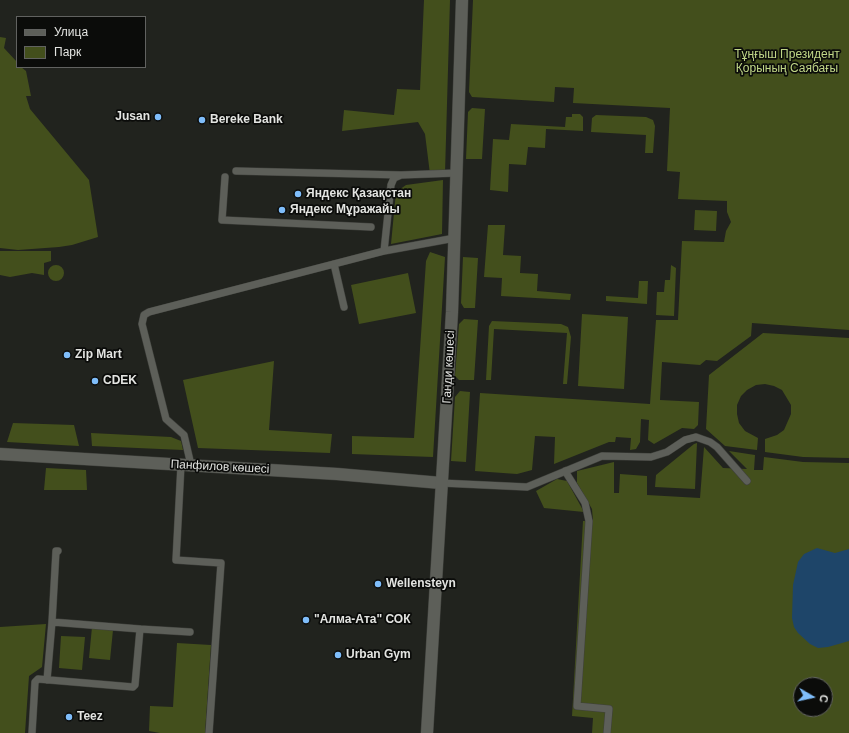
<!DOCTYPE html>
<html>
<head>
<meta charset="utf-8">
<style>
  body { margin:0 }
  #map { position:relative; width:849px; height:733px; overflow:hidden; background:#21231e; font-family:Helvetica,sans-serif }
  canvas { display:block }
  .legend { position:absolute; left:16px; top:16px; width:130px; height:52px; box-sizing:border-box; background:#0b0c0a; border:1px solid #616260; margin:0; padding:5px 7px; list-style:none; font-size:12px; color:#e3e4e1 }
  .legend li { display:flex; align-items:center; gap:8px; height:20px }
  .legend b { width:20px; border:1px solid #616260 }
  .north { position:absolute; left:793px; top:677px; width:40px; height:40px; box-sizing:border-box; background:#0b0c0a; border:1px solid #616260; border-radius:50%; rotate:99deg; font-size:11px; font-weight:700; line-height:16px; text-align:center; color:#e3e4e1 }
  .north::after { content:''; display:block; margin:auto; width:14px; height:18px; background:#7fbdfa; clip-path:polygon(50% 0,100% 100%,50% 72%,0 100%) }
</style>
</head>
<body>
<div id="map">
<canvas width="849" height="733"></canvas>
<ul class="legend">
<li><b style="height:5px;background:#5d5f59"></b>Улица</li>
<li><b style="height:11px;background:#434f1c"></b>Парк</li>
</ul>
<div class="north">С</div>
</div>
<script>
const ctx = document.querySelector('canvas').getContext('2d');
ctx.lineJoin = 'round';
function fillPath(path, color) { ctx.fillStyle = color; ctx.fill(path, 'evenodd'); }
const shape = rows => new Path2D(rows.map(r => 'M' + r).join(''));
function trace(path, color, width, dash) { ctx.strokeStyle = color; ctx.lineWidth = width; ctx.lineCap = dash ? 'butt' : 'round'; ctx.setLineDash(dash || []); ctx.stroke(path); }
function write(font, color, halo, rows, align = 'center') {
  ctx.font = font + ' Helvetica,sans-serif'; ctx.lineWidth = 3.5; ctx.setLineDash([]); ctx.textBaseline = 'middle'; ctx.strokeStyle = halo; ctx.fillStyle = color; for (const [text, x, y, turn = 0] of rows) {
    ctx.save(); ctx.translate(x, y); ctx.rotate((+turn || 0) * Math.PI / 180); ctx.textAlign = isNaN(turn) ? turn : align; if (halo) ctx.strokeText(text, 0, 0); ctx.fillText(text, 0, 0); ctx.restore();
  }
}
const green = shape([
  [424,0,450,0,445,173,430,174,425,134,418,122,342,131,344,110,394,115,397,89,420,90],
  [473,0,849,0,849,330,752,323,751,336,717,361,706,360,700,365,662,362,660,400,699,402,698,425,694,429,682,428,654,444,648,440,649,420,641,419,640,442,636,449,630,450,631,438,616,437,615,442,609,442,554,464,555,437,535,436,532,470,517,474,475,471,480,393,650,404,656,320,678,320,682,241,724,242,726,231,731,222,727,212,727,201,678,199,680,172,667,171,670,108,573,103,574,88,555,87,554,102,472,97,469,92],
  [0,37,6,38,4,48,17,62,17,67,21,67,26,71,31,96,26,96,30,109,89,180,98,237,72,245,59,247,18,250,0,248],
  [472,108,485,109,482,159,466,159,468,112],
  [572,114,580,114,583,117,583,131,546,129,545,148,528,147,526,165,509,164,508,192,490,190,493,139,509,140,511,124,565,127,566,117,572,117],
  [596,115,646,117,653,120,655,126,653,153,645,153,646,135,591,132,592,118],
  [443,180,442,234,391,244,396,192,406,185],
  [695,210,717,211,716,231,694,230],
  [488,225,505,225,503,255,521,256,520,273,538,274,537,291,571,294,570,300,501,296,502,278,484,277],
  [0,251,51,251,51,261,44,263,44,275,32,273,10,277,0,275],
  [430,252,445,257,433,457,352,454,352,436,414,438,426,261],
  [463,257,478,258,475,308,464,308,461,303],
  [671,265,676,268,674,316,656,315,657,292,664,292,665,280,670,280],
  '48 273a8 8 0 1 1 16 0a8 8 0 1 1-16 0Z',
  [408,273,416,313,359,324,351,285],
  [639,281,648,281,647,304,606,301,606,296,638,298],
  [582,314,628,317,624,389,578,386],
  [464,319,478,320,474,380,459,380,455,376,459,324],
  [492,321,561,324,568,327,571,337,567,384,563,384,567,333,494,329,491,380,486,380,489,326],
  [763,333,849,338,849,458,803,457,765,452,765,439,777,435,784,430,791,414,791,405,782,390,774,386,765,384,756,385,747,390,741,396,737,405,737,414,739,423,745,431,758,438,757,450,725,446,706,429,709,375],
  [274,361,269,430,332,434,330,453,198,448,183,380],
  [460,391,470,392,466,462,451,461,455,397],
  [13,423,74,425,79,446,7,442],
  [91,433,171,437,181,441,183,450,92,446],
  [697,443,695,489,655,487,656,475,694,444],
  [704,447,723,468,747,469,729,451,755,455,754,470,763,470,764,457,803,462,849,463,849,733,592,733,593,718,572,716,583,521,593,521,592,509,577,483,577,471,614,462,614,493,619,493,620,474,647,476,647,495,700,498],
  [801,685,825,685,825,709,801,709],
  [46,468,86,470,87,490,44,490],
  [557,479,567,481,584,512,544,508,536,491],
  [46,624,42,667,29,676,25,733,0,733,0,627],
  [92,627,113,630,110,660,89,658],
  [61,636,85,637,82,670,59,668],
  [177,643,211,645,205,733,160,733,149,731,150,706,173,707]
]);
const water = shape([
  [817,548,835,553,849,549,849,641,828,647,818,648,810,644,798,633,794,627,792,618,793,585,798,562,804,554]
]);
const service = shape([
  [236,171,401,175],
  [225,177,222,220,371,227],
  [384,251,391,185,394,178,401,175,457,173],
  [334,264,344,307],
  [181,465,176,560,221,563,209,733],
  [191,465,184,435,166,419,142,324,144,315,149,312,384,251,455,238],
  [565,471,585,503,589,521,577,706,609,709,607,733],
  [441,483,527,487,602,456,651,457,667,452,685,440,696,437,710,442,717,447,747,481],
  [140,629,190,632],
  [47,680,52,622],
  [32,733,35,682,38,679,133,687,135,685,140,629,52,622,56,551,58,551,57,552]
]);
const minor = shape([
  [0,454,337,474,441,483]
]);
const tertiary = shape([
  [427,733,452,312,462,0]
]);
const markers = [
  [158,117,4,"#7fbdfa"],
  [202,120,4,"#7fbdfa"],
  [298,194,4,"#7fbdfa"],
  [282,210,4,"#7fbdfa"],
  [67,355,4,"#7fbdfa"],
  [95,381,4,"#7fbdfa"],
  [378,584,4,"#7fbdfa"],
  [306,620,4,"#7fbdfa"],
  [338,655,4,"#7fbdfa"],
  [69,717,4,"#7fbdfa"]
];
const parkNames = [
  ["Тұңғыш Президент",787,55],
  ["Қорының Саябағы",787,69]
];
const poiNames = [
  ["Jusan",150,117,"right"],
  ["Bereke Bank",210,120],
  ["Яндекс Қазақстан",306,194],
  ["Яндекс Мұражайы",290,210],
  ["Zip Mart",75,355],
  ["CDEK",103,381],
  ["Wellensteyn",386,584],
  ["\"Алма-Ата\" СОК",314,620],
  ["Urban Gym",346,655],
  ["Teez",77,717]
];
const streetNames = [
  ["Ганди көшесі",449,367,-87],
  ["Панфилов көшесі",220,467,3]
];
fillPath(green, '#434f1c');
fillPath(water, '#1e4569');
trace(service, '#3f403c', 8);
trace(minor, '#3f403c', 13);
trace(tertiary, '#3f403c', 13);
trace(service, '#5d5f59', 7);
trace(minor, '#5d5f59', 12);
trace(tertiary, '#5d5f59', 12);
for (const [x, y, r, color] of markers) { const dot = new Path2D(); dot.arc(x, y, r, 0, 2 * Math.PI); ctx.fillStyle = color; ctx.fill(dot); trace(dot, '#0b0c0a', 1.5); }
write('12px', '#c1d788', '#0b0c0a', parkNames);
write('bold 12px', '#e3e4e1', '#0b0c0a', poiNames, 'left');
write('12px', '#e3e4e1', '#0b0c0a', streetNames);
</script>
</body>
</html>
